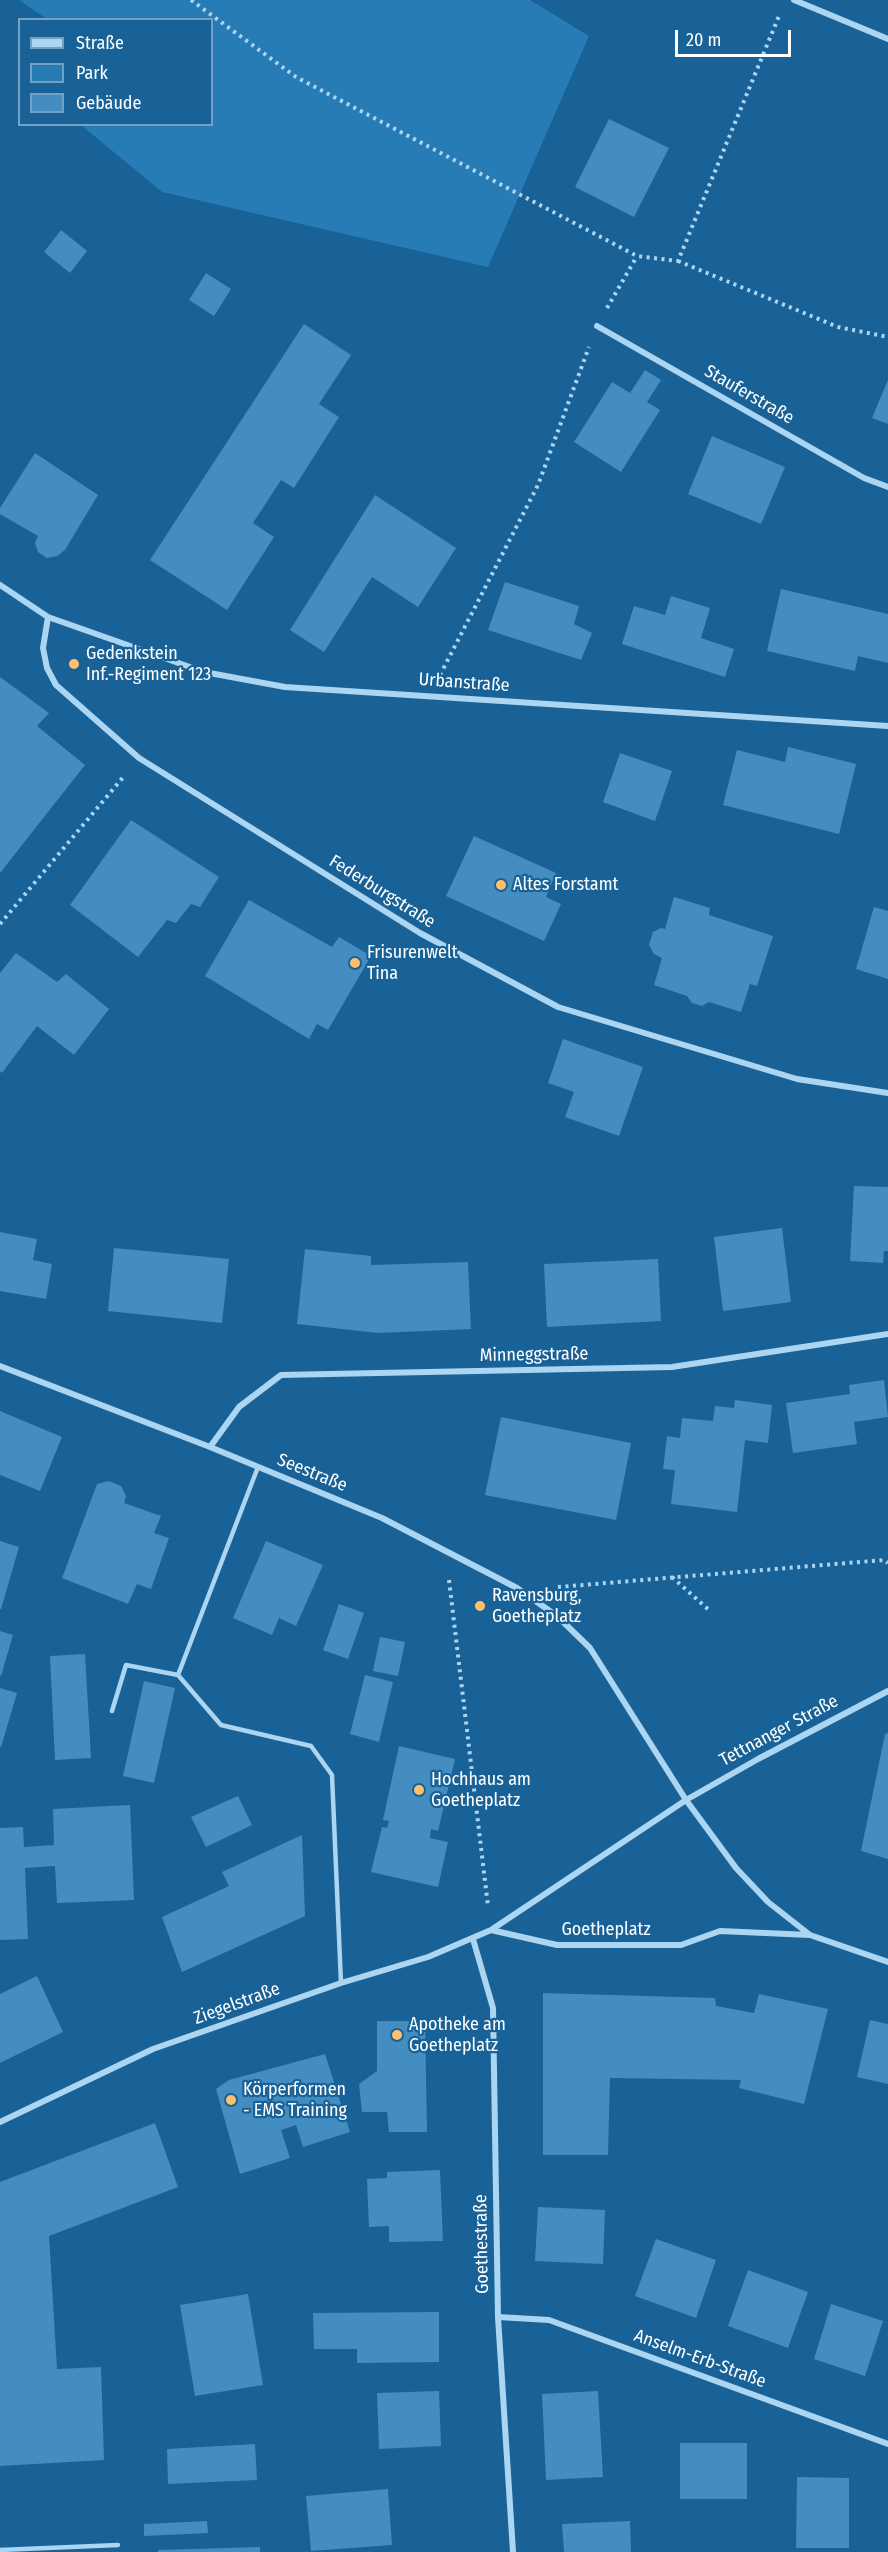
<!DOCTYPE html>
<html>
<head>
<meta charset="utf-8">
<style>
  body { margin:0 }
  #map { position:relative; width:888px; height:2552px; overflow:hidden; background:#186298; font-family:"Fira Sans Condensed",sans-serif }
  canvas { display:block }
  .legend { position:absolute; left:18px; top:18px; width:195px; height:108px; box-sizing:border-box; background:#186298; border:2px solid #74a1c1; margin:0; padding:8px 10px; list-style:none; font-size:18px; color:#fff }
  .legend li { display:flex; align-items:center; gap:12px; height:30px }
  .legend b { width:30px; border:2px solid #74a1c1 }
  .scale { position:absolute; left:675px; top:30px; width:116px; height:27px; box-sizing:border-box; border:3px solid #fff; border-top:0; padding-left:8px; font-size:18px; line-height:21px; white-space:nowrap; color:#fff; -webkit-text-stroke:4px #186298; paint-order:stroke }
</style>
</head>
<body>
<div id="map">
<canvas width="888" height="2552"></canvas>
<ul class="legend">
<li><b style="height:8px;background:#abd5f1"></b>Straße</li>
<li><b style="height:16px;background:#277cb5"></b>Park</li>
<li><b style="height:16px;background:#448dc0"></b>Gebäude</li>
</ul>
<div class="scale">20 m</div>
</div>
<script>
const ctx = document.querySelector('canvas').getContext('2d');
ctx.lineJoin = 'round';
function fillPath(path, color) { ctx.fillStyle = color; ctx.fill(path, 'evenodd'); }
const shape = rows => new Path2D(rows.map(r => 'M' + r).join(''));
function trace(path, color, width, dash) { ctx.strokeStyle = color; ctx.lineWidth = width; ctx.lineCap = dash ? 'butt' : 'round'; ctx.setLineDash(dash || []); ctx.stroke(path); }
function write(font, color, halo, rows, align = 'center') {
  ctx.font = font + ' "Fira Sans Condensed",sans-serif'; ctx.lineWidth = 4.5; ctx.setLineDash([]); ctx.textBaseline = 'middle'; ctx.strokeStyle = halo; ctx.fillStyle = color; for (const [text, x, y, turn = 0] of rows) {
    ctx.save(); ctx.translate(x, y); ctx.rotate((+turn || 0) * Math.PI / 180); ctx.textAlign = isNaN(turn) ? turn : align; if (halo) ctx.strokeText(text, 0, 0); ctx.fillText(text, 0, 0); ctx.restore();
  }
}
const green = shape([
  [19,0,530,0,589,36,488,267,162,192,81,125,212,124,212,20,47,19]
]);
const building = shape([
  [609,119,669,148,634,217,575,187],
  [61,230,87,251,70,273,44,252],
  [206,273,231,289,214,316,189,300],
  [304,324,351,355,319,404,339,417,294,488,281,480,253,523,274,537,227,610,150,560],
  [645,370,661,380,647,402,660,410,621,472,574,442,612,382,630,393],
  [888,380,888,424,872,418],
  [712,436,785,467,761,524,688,494],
  [35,453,98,495,65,550,57,556,47,558,38,552,35,543,38,536,0,514,0,508],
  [375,495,456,548,418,607,372,577,324,652,290,630],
  [505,582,579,606,574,624,592,633,581,660,488,630],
  [781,589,888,614,888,663,858,656,855,671,767,651],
  [671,596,710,608,701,638,734,649,725,677,622,644,634,606,665,615],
  [0,677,49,713,37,726,85,765,0,873],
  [788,747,856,764,839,834,723,805,737,750,785,762],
  [620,753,672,771,655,821,603,802],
  [131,820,219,877,200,907,191,904,176,923,167,920,138,957,70,905],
  [474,836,556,873,546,897,561,904,544,941,446,896],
  [674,897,710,908,709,915,773,936,757,986,750,984,741,1012,709,1002,702,1006,692,1003,687,996,654,985,662,958,654,954,649,945,653,932,661,928,665,929],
  [249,900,332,947,339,937,371,956,328,1030,317,1024,309,1039,205,976],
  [874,907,888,911,888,979,856,969],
  [16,953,57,982,66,974,109,1009,74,1055,37,1026,2,1073,0,1071,0,973],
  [563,1039,643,1067,619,1136,565,1117,574,1092,548,1083],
  [854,1186,888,1187,888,1251,884,1251,883,1263,850,1261],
  [782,1228,791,1302,723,1311,714,1237],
  [0,1232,37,1239,33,1260,52,1264,46,1299,0,1291],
  [114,1248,229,1259,222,1323,108,1311],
  [305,1249,371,1256,371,1265,468,1262,471,1329,378,1333,297,1324],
  [658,1259,661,1321,547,1327,544,1264],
  [884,1380,888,1417,854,1422,857,1444,793,1453,786,1403,850,1394,849,1385],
  [735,1400,772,1405,768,1443,745,1440,737,1512,671,1504,675,1470,663,1469,667,1436,680,1438,682,1418,713,1421,715,1406,734,1408],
  [0,1411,62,1437,40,1491,0,1475],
  [501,1417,631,1443,616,1520,485,1495],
  [109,1481,121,1486,126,1496,124,1503,161,1516,154,1533,169,1538,151,1589,137,1584,128,1604,62,1578,97,1484],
  [0,1541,19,1547,1,1609,0,1609],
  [266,1541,323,1565,296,1626,279,1618,272,1635,233,1618],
  [339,1604,364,1613,348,1659,323,1650],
  [0,1631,13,1635,1,1676,0,1676],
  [380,1637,405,1642,398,1676,373,1671],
  [85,1654,91,1758,55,1760,50,1656],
  [365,1675,393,1682,379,1742,350,1734],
  [144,1681,175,1688,154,1783,123,1776],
  [0,1688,17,1693,1,1747,0,1747],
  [888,1733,888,1859,861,1851,885,1734],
  [399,1746,455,1759,438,1831,431,1829,430,1838,448,1842,438,1887,371,1872,382,1827,387,1828,389,1821,383,1820],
  [238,1796,252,1825,206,1847,191,1817],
  [130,1805,134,1900,57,1903,55,1866,25,1868,28,1939,0,1940,0,1828,23,1827,24,1847,54,1845,53,1809],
  [302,1835,305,1916,182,1972,162,1917,229,1886,222,1872],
  [37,1976,63,2032,0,2063,0,1994],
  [543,1993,715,1998,716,2006,754,2013,759,1994,828,2009,804,2104,739,2088,741,2080,610,2078,608,2155,543,2155],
  [870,2020,888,2024,888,2084,857,2077],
  [377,2021,425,2021,427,2132,389,2132,387,2112,362,2112,359,2084,377,2071],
  [325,2054,350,2132,303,2147,296,2125,281,2130,290,2158,240,2174,216,2089,229,2080],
  [155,2123,178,2187,49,2236,57,2369,101,2367,104,2460,0,2466,0,2182],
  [440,2170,443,2241,389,2242,389,2226,369,2227,367,2179,387,2178,387,2172],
  [538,2207,605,2210,603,2264,535,2261],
  [656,2239,716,2260,696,2318,635,2296],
  [748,2270,808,2292,788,2348,728,2326],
  [248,2294,263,2385,195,2396,180,2305],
  [831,2304,883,2321,865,2376,814,2359],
  [439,2312,439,2362,357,2363,357,2349,314,2349,313,2313],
  [439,2391,441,2446,379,2449,377,2393],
  [598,2391,603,2477,546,2480,542,2394],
  [680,2443,747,2443,747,2499,680,2499],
  [255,2444,257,2480,168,2484,167,2449],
  [797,2477,849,2478,849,2548,796,2548],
  [388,2489,392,2545,311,2551,306,2496],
  [207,2521,208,2533,144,2536,144,2524],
  [630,2521,631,2552,564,2552,562,2524],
  [260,2547,260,2552,158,2552,158,2550]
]);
const path = shape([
  [191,0,296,77,637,256,678,261,779,16],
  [678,261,838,327,888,337],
  [607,308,637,256],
  [440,675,538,485,589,347],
  [0,924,125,775],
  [672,1577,709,1610],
  [449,1580,488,1906],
  [558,1587,884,1560,888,1563]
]);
const lane = shape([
  [178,1675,258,1467],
  [112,1711,126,1665,178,1675,221,1725,311,1746,332,1775,341,1983],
  [0,2550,118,2545]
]);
const street = shape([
  [794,0,888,39],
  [597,326,864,478,888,487],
  [0,585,48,617,43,648,47,668,56,685,139,758,420,933,558,1007,797,1079,888,1093],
  [48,617,204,672,285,687,888,726],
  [0,1366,210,1447,382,1518,517,1588,557,1616,590,1648,686,1800,736,1868,768,1902,810,1935,888,1962],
  [210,1447,239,1407,281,1375,672,1367,888,1334],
  [491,1930,557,1945,681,1945,720,1931,810,1935],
  [473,1939,493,2008,498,2317,513,2552],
  [0,2122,153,2049,341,1983,428,1957,491,1930,686,1800,758,1759,888,1691],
  [498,2317,549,2320,888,2444]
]);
const markers = [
  [74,664,6,"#ffbf6c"],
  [501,885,6,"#ffbf6c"],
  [355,963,6,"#ffbf6c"],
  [480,1606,6,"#ffbf6c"],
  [419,1790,6,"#ffbf6c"],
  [397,2035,6,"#ffbf6c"],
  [231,2100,6,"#ffbf6c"]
];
const streetNames = [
  ["Stauferstraße",749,395,30],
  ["Urbanstraße",464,683,4],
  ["Federburgstraße",382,892,32],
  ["Minneggstraße",534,1355,-1],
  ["Seestraße",312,1473,22],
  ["Tettnanger Straße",779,1731,-28],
  ["Goetheplatz",606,1930],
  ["Ziegelstraße",237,2004,-20],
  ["Goethestraße",482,2244,-91],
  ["Anselm-Erb-Straße",700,2359,20]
];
const poiNames = [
  ["Gedenkstein",86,654],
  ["Inf.-Regiment 123",86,675],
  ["Altes Forstamt",513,885],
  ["Frisurenwelt",367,953],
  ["Tina",367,974],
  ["Ravensburg,",492,1596],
  ["Goetheplatz",492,1617],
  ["Hochhaus am",431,1780],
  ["Goetheplatz",431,1801],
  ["Apotheke am",409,2025],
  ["Goetheplatz",409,2046],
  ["Körperformen",243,2090],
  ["- EMS Training",243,2111]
];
fillPath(green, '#277cb5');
fillPath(building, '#448dc0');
trace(path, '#abd5f1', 4, [3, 4.5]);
trace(lane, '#abd5f1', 4.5);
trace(street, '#abd5f1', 6);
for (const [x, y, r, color] of markers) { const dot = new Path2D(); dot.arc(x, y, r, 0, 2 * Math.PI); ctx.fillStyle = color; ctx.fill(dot); trace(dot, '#186298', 2); }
write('18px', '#fff', '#186298', streetNames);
write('18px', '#fff', '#186298', poiNames, 'left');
</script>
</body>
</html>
